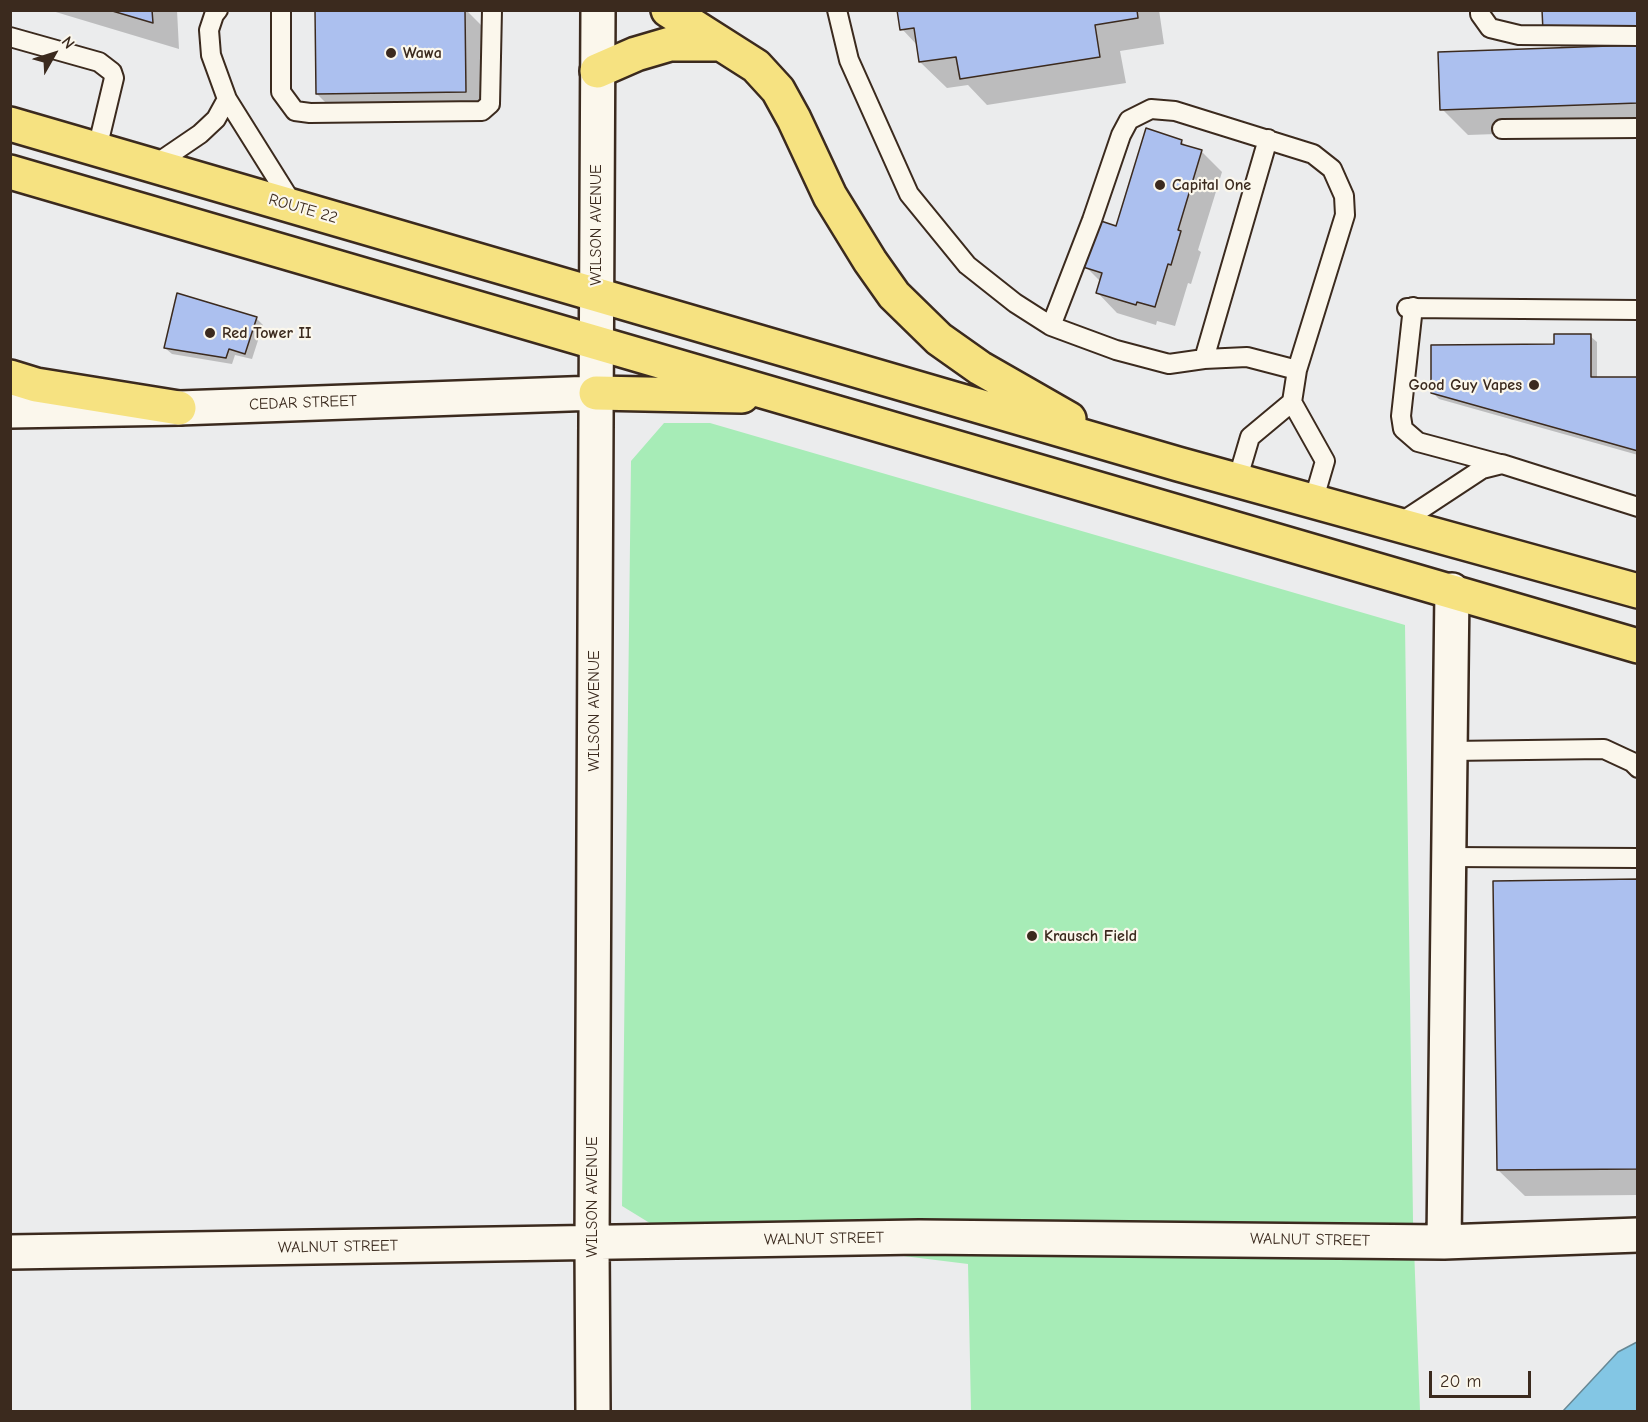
<!DOCTYPE html>
<html>
<head>
<meta charset="utf-8">
<style>
  body { margin:0 }
  #map { position:relative; width:1648px; height:1422px; overflow:hidden; background:#ebeced; font-family:"Comic Neue",sans-serif }
  canvas { display:block }
  .frame { position:absolute; inset:0; border:12px solid #3b2a1e; pointer-events:none }
  .north { position:absolute; left:24px; top:24px; width:60px; height:60px; -webkit-text-stroke:4px #fbf7ec; paint-order:stroke; rotate:51deg; font-size:16px; font-weight:700; line-height:24px; text-align:center; color:#3b2a1e }
  .north::after { content:''; display:block; margin:auto; width:21px; height:27px; background:#3b2a1e; clip-path:polygon(50% 0,100% 100%,50% 72%,0 100%) }
  .scale { position:absolute; left:1429px; top:1371px; width:102px; height:27px; box-sizing:border-box; border:3px solid #3b2a1e; border-top:0; padding-left:8px; font-size:18px; line-height:21px; white-space:nowrap; color:#3b2a1e; -webkit-text-stroke:4px #fbf7ec; paint-order:stroke }
</style>
</head>
<body>
<div id="map">
<canvas width="1648" height="1422"></canvas>
<div class="frame"></div>
<div class="north">N</div>
<div class="scale">20 m</div>
</div>
<script>
const ctx = document.querySelector('canvas').getContext('2d');
ctx.lineJoin = 'round';
function fillPath(path, color) { ctx.fillStyle = color; ctx.fill(path, 'evenodd'); }
const shape = rows => new Path2D(rows.map(r => 'M' + r).join(''));
function trace(path, color, width, dash) { ctx.strokeStyle = color; ctx.lineWidth = width; ctx.lineCap = dash ? 'butt' : 'round'; ctx.setLineDash(dash || []); ctx.stroke(path); }
function write(font, color, halo, rows, align = 'center') {
  ctx.font = font + ' "Comic Neue",sans-serif'; ctx.lineWidth = 4.5; ctx.setLineDash([]); ctx.textBaseline = 'middle'; ctx.strokeStyle = halo; ctx.fillStyle = color; for (const [text, x, y, turn = 0] of rows) {
    ctx.save(); ctx.translate(x, y); ctx.rotate((+turn || 0) * Math.PI / 180); ctx.textAlign = isNaN(turn) ? turn : align; if (halo) ctx.strokeText(text, 0, 0); ctx.fillText(text, 0, 0); ctx.restore();
  }
}
const green = shape([
  [664,423,710,423,1405,625,1413,1220,1420,1411,971,1411,968,1264,653,1225,622,1206,631,461]
]);
const water = shape([
  [1637,1342,1637,1410,1635,1412,1563,1411,1618,1352,1637,1342]
]);
const shadow = shape([
  [49,10,177,10,179,49],
  [316,10,466,10,485,29,486,112,337,114,317,94],
  [904,10,1159,10,1164,44,1120,51,1126,83,987,105,968,85,947,88,920,62,918,46,902,29],
  [1638,10,1638,129,1468,135,1442,109,1563,49,1544,30],
  [1181,141,1188,148,1202,152,1222,172,1198,250,1201,252,1191,284,1188,283,1175,326,1157,321,1156,325,1117,313,1097,292,1101,282,1085,266,1117,228],
  [179,295,257,319,263,325,252,359,235,355,232,364,172,354,165,348],
  [1590,336,1597,342,1597,378,1638,378,1638,455,1439,399,1433,393,1556,346],
  [1638,881,1638,1195,1525,1196,1498,1170]
]);
const building = shape([
  [109,10,152,10,153,23,109,10],
  [315,10,465,10,466,92,316,94,315,10],
  [897,10,1137,10,1138,18,1095,25,1100,57,960,79,956,57,919,62,914,28,900,30,897,10],
  [1542,10,1638,10,1638,26,1543,31,1542,10],
  [1638,45,1638,103,1440,110,1438,52,1638,45],
  [1146,128,1182,140,1181,144,1202,150,1178,230,1181,231,1171,265,1168,264,1155,307,1137,302,1136,305,1096,293,1102,273,1083,267,1098,220,1116,226,1146,128],
  [177,293,257,317,245,354,229,349,226,358,164,348,177,293],
  [1554,334,1591,334,1591,377,1638,377,1638,451,1431,393,1431,345,1554,344,1554,334],
  [1638,879,1638,1169,1497,1170,1493,881,1638,879]
]);
const service = shape([
  [218,10,214,15,209,30,211,55,227,99,294,206],
  [281,10,281,92,295,111,310,113,482,111,490,104,492,10],
  [837,10,849,60,909,194,967,265,1015,303,1051,326,1092,220,1121,135,1129,120,1151,109,1175,111,1313,154,1332,169,1344,196,1345,215,1297,370,1292,402,1325,461,1313,502],
  [1480,10,1480,14,1490,28,1519,35,1638,36],
  [10,37,99,62,112,72,114,78,97,149],
  [1502,129,1638,128],
  [153,166,200,134,216,119,227,99],
  [1413,307,1401,416,1403,429,1418,442,1500,464],
  [1407,308,1638,310],
  [1051,326,1116,350,1169,364,1204,359,1247,357,1297,370],
  [1204,359,1268,139],
  [1237,481,1250,437,1292,402],
  [1397,525,1482,469,1502,464,1638,507],
  [1450,751,1604,749,1632,762,1638,768],
  [1449,857,1638,858]
]);
const minor = shape([
  [10,411,179,408,596,393],
  [1444,1242,1452,590],
  [10,1252,919,1237,1444,1242,1638,1235],
  [593,1412,592,1244,598,10]
]);
const trunk = shape([
  [668,10,756,66,778,90,794,119,830,196,870,261,894,295,939,339,980,368,1069,419],
  [597,71,636,54,670,44,721,44],
  [10,124,1178,464,1638,591],
  [10,172,1638,646],
  [10,377,36,385,179,408],
  [596,393,742,396]
]);
const markers = [
  [391,53,6,"#3b2a1e"],
  [1160,185,6,"#3b2a1e"],
  [210,333,6,"#3b2a1e"],
  [1534,385,6,"#3b2a1e"],
  [1032,936,6,"#3b2a1e"]
];
const poiNames = [
  ["Wawa",403,53],
  ["Capital One",1172,185],
  ["Red Tower II",222,333],
  ["Good Guy Vapes",1522,385,"right"],
  ["Krausch Field",1044,936]
];
const streetNames = [
  ["ROUTE 22",303,209,16],
  ["WILSON AVENUE",596,225,-90],
  ["CEDAR STREET",303,403,-2],
  ["WILSON AVENUE",594,711,-90],
  ["WILSON AVENUE",592,1197,-90],
  ["WALNUT STREET",824,1239,-1],
  ["WALNUT STREET",1310,1240,1],
  ["WALNUT STREET",338,1247,-1]
];
fillPath(green, '#a7ecb7');
fillPath(water, '#83c6e4');
trace(water, '#668895', 1.5);
fillPath(shadow, '#0003');
fillPath(building, '#acc0ef');
trace(building, '#3b2a1e', 1.5);
trace(service, '#3b2a1e', 22);
trace(minor, '#3b2a1e', 38);
trace(trunk, '#3b2a1e', 38);
trace(service, '#fbf7ec', 18);
trace(minor, '#fbf7ec', 33);
trace(trunk, '#f6e281', 33);
for (const [x, y, r, color] of markers) { const dot = new Path2D(); dot.arc(x, y, r, 0, 2 * Math.PI); ctx.fillStyle = color; ctx.fill(dot); trace(dot, '#fbf7ec', 2); }
write('bold 16px', '#3b2a1e', '#fbf7ec', poiNames, 'left');
write('16px', '#3b2a1e', '#fbf7ec', streetNames);
</script>
</body>
</html>
